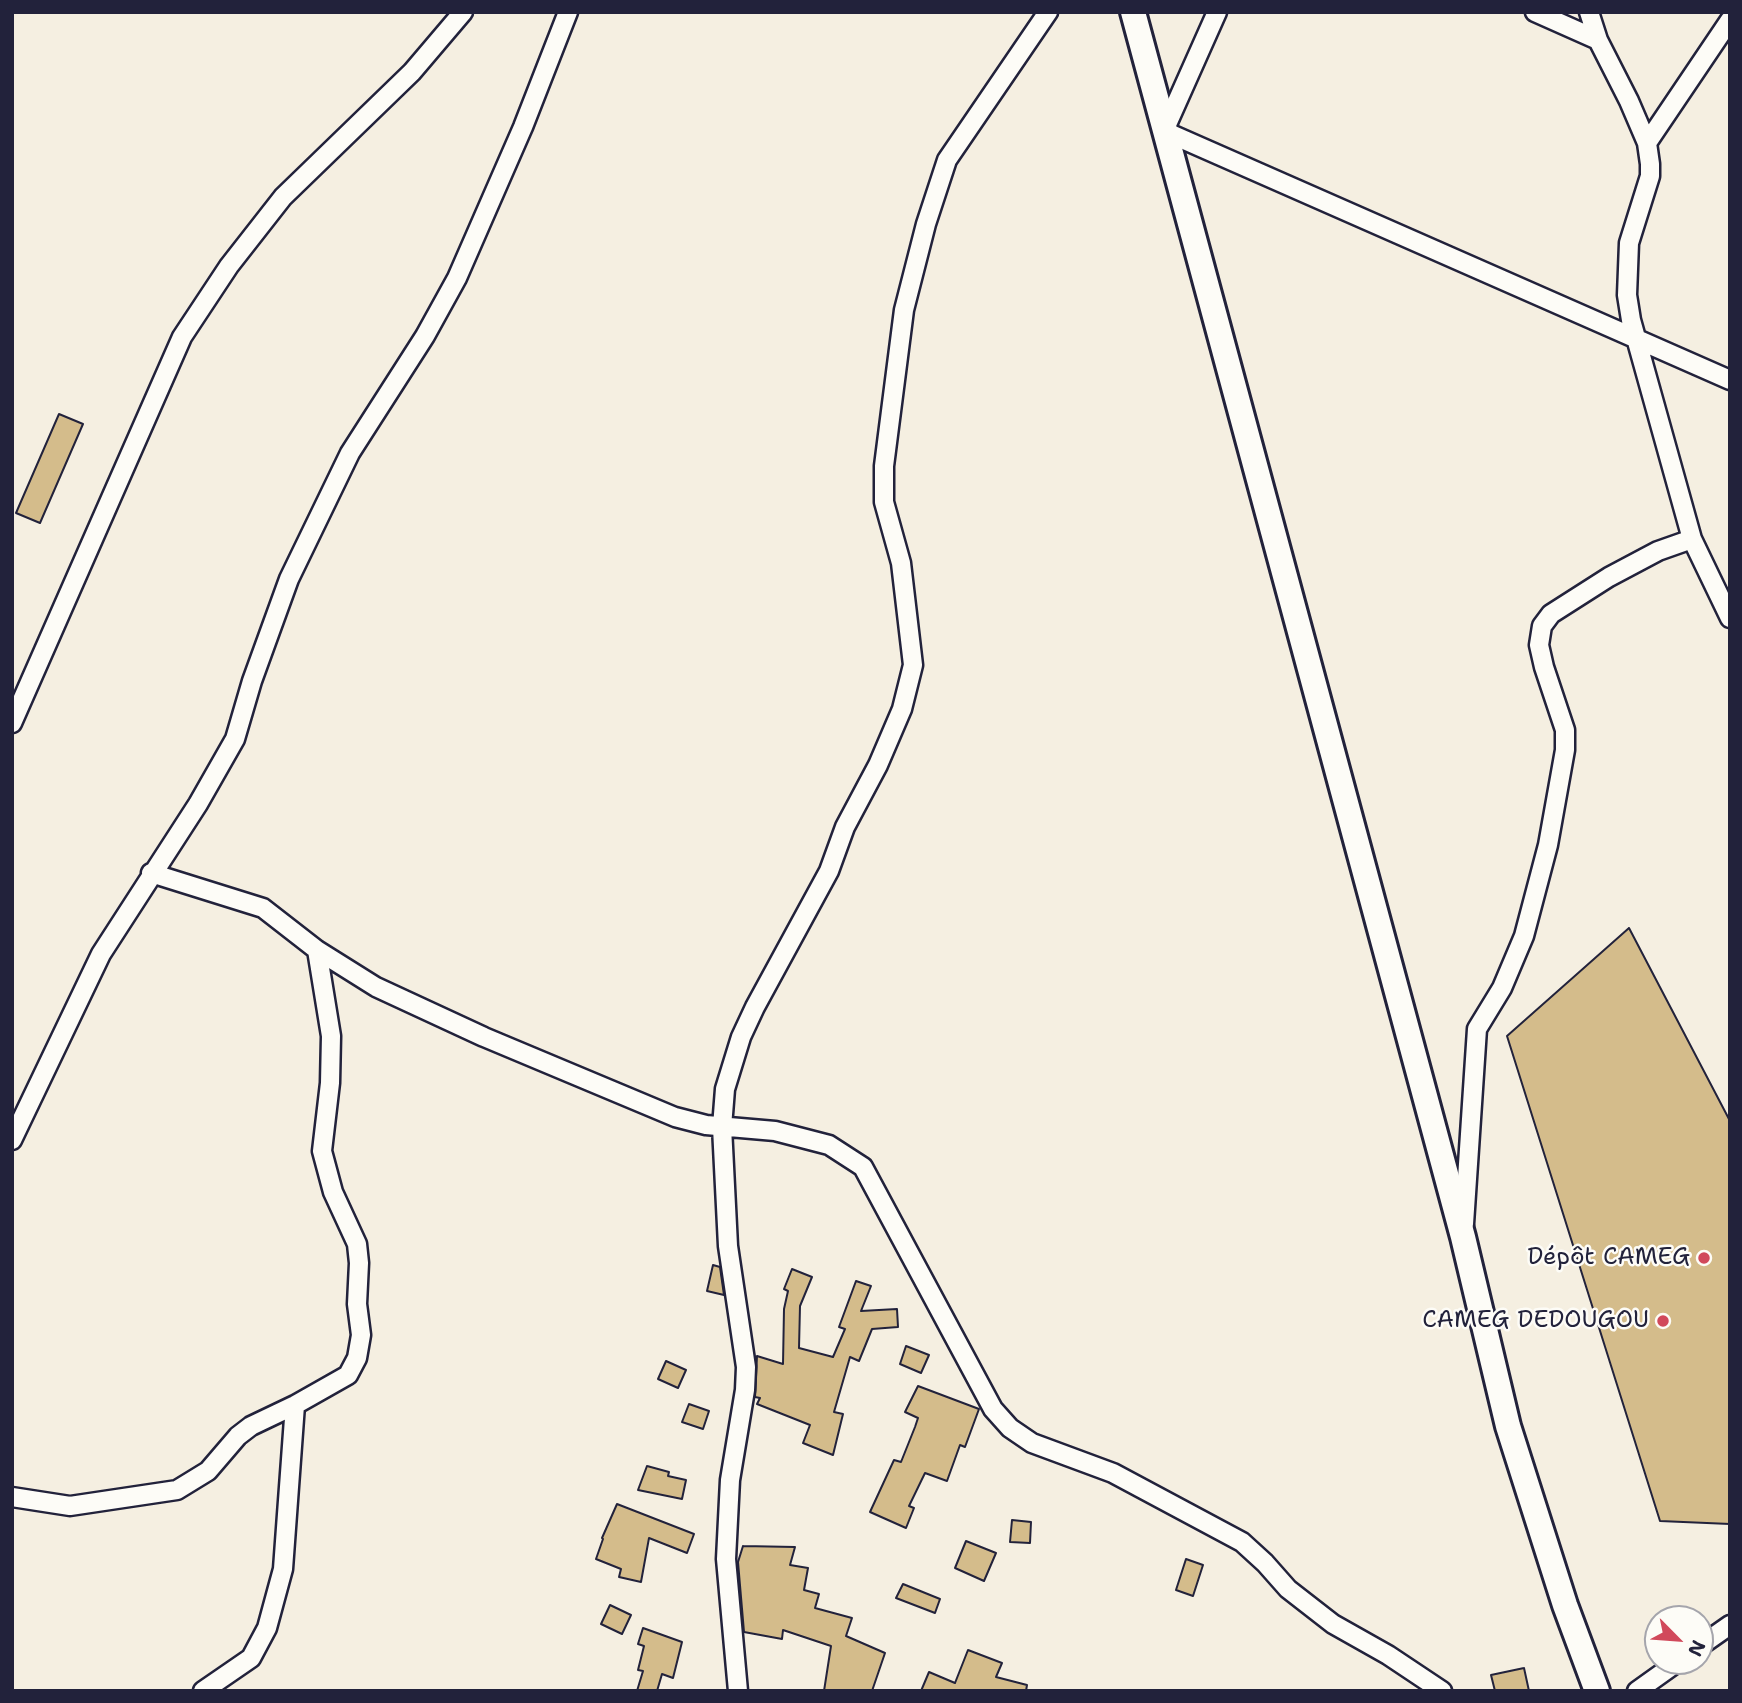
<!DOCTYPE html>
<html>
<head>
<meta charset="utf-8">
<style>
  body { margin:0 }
  #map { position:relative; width:1742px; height:1703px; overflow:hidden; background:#f5efe1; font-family:"Shantell Sans",sans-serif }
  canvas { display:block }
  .frame { position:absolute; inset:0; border:14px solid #22223b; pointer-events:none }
  .north { position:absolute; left:1644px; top:1605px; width:70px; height:70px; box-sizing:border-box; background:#fdfcf7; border:2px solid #a5a5ac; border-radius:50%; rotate:115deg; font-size:19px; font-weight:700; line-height:28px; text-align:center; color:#22223b }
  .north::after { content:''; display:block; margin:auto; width:24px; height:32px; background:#d1495b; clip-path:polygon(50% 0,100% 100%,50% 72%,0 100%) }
</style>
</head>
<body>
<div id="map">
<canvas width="1742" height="1703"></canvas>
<div class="frame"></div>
<div class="north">N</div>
</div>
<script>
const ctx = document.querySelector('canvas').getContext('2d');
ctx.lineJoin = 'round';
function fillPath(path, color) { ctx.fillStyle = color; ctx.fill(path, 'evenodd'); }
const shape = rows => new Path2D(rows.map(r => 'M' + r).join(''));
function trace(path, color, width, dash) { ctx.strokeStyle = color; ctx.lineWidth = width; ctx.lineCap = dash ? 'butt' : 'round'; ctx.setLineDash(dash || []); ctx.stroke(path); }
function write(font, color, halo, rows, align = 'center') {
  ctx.font = font + ' "Shantell Sans",sans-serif'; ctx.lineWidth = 5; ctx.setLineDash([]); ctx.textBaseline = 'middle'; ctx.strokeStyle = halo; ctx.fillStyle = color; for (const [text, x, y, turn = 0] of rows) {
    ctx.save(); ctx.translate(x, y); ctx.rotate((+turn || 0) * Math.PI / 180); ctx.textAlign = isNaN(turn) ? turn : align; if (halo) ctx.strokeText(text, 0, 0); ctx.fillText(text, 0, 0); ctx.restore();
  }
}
const building = shape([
  [59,414,83,424,40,523,16,513,59,414],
  [1629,928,1730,1121,1730,1524,1660,1521,1507,1036,1629,928],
  [713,1265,720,1267,724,1295,707,1291,713,1265],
  [792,1269,812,1277,800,1306,799,1348,833,1357,845,1329,839,1327,856,1281,871,1286,861,1311,897,1309,898,1327,872,1329,859,1361,850,1357,834,1412,843,1414,833,1455,803,1443,810,1425,757,1404,760,1398,755,1397,757,1356,783,1364,784,1309,788,1291,784,1289,792,1269],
  [906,1346,929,1355,921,1373,900,1364,906,1346],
  [666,1361,686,1370,678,1388,658,1379,666,1361],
  [918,1386,979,1409,965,1447,960,1445,947,1481,925,1473,909,1506,914,1508,906,1528,870,1512,894,1460,901,1462,915,1427,918,1418,905,1412,918,1386],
  [689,1404,709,1411,703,1429,682,1422,689,1404],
  [647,1466,669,1472,668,1476,686,1480,682,1499,638,1490,647,1466],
  [617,1504,694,1534,687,1553,649,1538,641,1582,619,1577,621,1569,596,1559,603,1539,602,1538,617,1504],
  [1012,1520,1031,1522,1030,1543,1010,1542,1012,1520],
  [966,1541,996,1553,984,1581,955,1568,966,1541],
  [743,1546,795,1547,790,1565,808,1568,804,1590,819,1594,815,1608,852,1618,846,1636,885,1653,872,1691,824,1691,831,1646,783,1630,782,1639,744,1632,738,1562,743,1546],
  [1186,1559,1203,1565,1193,1596,1176,1590,1186,1559],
  [903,1584,940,1599,935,1613,896,1598,903,1584],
  [610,1605,631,1615,622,1634,601,1624,610,1605],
  [643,1628,682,1642,673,1678,662,1674,657,1691,637,1691,643,1671,638,1670,644,1646,638,1644,643,1628],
  [968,1650,1002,1663,996,1677,1027,1685,1026,1691,921,1691,929,1672,955,1683,968,1650],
  [1524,1668,1529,1691,1495,1691,1491,1675,1524,1668]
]);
const minor = shape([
  [1217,12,1164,131,1730,380],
  [1535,12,1598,40],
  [1589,12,1598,40,1629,101,1647,143,1650,164,1650,176,1629,243,1627,295,1631,320,1692,539,1730,618],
  [1647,143,1730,20],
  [12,723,182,337,229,266,283,197,412,72,463,12],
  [151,873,263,908,317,950,376,987,484,1037,675,1117,706,1125,775,1131,829,1145,863,1167,993,1409,1010,1428,1032,1443,1113,1473,1242,1542,1265,1563,1288,1589,1333,1624,1388,1655,1442,1691],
  [12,1140,101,954,198,804,235,739,252,681,289,579,350,453,425,336,457,278,523,127,568,12],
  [1464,1224,1477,1029,1502,988,1524,936,1548,845,1565,750,1565,730,1544,667,1539,645,1542,626,1551,614,1609,577,1658,551,1692,539],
  [12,1497,70,1506,177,1490,208,1471,238,1436,251,1426,295,1405,348,1375,357,1358,361,1335,357,1304,359,1263,357,1244,333,1192,322,1151,330,1083,331,1036,317,950],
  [1700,1646,1730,1625],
  [203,1691,251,1658,267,1628,283,1569,295,1405],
  [738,1691,726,1559,730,1480,745,1390,746,1367,728,1246,722,1127,725,1089,741,1037,755,1007,829,871,845,827,878,765,902,709,913,665,901,563,884,502,884,466,904,310,926,224,947,160,1048,12],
  [1637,1691,1679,1661]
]);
const secondary = shape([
  [1133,12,1463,1237,1508,1426,1565,1605,1597,1691]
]);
const markers = [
  [1704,1258,7,"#d1495b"],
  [1663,1321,7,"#d1495b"]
];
const poiNames = [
  ["Dépôt CAMEG",1690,1258],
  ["CAMEG DEDOUGOU",1649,1321]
];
fillPath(building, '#d4bc8b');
trace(building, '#22223b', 2);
trace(minor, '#22223b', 23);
trace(secondary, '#22223b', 30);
trace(minor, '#fdfcf7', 18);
trace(secondary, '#fdfcf7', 24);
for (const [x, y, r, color] of markers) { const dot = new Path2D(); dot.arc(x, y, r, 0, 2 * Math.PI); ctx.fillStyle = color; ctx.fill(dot); trace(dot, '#fdfcf7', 2.5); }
write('24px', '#22223b', '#fdfcf7', poiNames, 'right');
</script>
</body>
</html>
